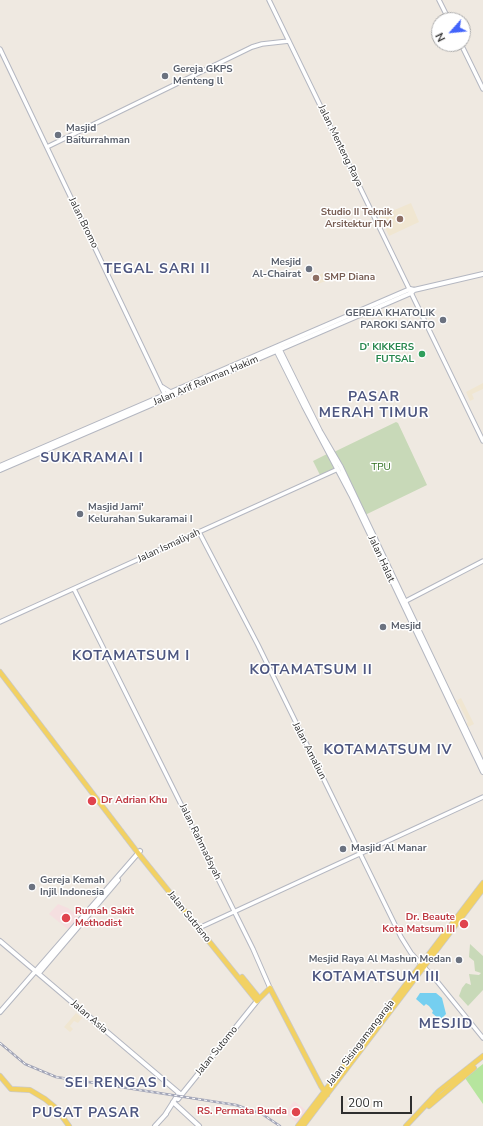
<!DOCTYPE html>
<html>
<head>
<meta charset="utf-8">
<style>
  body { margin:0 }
  #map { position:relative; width:483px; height:1126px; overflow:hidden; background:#efe9e1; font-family:"Nunito Sans",sans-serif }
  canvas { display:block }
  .north { position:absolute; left:431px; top:12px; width:40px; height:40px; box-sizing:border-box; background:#fff; border:1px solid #ababab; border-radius:50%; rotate:243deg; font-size:11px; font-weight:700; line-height:16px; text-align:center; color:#2e2e2e }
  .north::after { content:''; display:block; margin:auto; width:14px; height:18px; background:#4264fb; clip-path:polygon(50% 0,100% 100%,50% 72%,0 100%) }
  .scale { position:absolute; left:341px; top:1096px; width:71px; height:18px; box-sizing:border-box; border:2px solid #2e2e2e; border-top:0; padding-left:5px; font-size:12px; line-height:14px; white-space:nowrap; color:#2e2e2e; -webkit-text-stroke:3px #fff; paint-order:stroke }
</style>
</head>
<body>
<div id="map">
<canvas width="483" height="1126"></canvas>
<div class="north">N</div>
<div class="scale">200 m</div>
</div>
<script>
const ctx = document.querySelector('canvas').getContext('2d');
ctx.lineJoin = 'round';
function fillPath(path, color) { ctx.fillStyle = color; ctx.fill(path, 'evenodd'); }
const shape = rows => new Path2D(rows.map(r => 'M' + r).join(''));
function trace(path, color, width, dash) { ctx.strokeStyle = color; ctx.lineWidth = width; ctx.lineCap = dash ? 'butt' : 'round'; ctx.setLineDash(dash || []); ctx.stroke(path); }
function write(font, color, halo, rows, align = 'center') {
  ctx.font = font + ' "Nunito Sans",sans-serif'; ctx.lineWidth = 3; ctx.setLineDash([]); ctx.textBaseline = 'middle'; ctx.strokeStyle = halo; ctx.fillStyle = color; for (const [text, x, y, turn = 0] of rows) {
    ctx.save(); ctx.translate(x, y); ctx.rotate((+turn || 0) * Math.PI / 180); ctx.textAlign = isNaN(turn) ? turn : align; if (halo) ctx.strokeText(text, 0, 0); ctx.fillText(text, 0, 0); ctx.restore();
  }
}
const education = shape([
  [411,203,419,222,389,236,380,216],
  [316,273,318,278,318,275,323,273,324,276,319,279,319,280,327,277,328,280,318,284,313,275],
  [483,383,483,389,472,394,474,399,470,401,466,392],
  [461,698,474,724,468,727,466,723,468,722,459,704,457,704,456,701],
  [76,1013,82,1018,78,1023,74,1021,70,1026,73,1029,70,1032,64,1027]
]);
const medical = shape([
  [58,904,68,908,78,916,79,919,69,930,49,914],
  [294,1101,307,1111,297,1123,285,1113]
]);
const green = shape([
  [483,1064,483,1104,465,1078]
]);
const cemetery = shape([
  [396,422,398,423,427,485,365,515,334,452],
  [329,453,336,469,321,477,313,461],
  [470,944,483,956,483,990,468,1006,459,996,462,988,466,983,471,985,469,974,479,975,481,973,475,971,474,961,469,957]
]);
const water = shape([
  [420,993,436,993,442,998,446,1014,440,1020,432,1013,433,1011,429,1006,426,1004,424,1006,416,999]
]);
const tertiary = shape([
  [269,0,483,441],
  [439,0,449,20],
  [461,44,483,89],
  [0,49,166,397],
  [47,147,252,47,262,44,289,41],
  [199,532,258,645,401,937,411,953,436,980,483,1038],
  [74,589,253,949,270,988],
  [404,602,483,561],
  [0,622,338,469],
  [201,927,483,797]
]);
const secondary = shape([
  [278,346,320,431,341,467,483,765],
  [275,348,304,406,351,495,483,772],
  [162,387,170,392],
  [0,466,410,289,414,290,483,274],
  [0,470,411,293,414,290],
  [0,941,179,1093,165,1115],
  [39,973,118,880],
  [0,1012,140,851],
  [178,1099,257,1001],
  [173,1102,199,1126],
  [155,1126,166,1114]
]);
const primary = shape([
  [0,672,138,853,257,1001,270,988,321,1086,327,1095],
  [242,977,259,998],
  [0,1076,11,1089,30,1090,45,1099,56,1108,69,1126],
  [429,1106,474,1068],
  [298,1126,483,883],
  [303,1126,483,889],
  [406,1126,439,1091,483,1056]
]);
const rail = shape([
  [0,1043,25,1064,56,1077,236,1105,262,1114,280,1126]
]);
const markers = [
  [165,76,4,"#6b7280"],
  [58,135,4,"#6b7280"],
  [400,219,4,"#8d6e63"],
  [309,269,4,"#6b7280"],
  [316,278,4,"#8d6e63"],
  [443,320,4,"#6b7280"],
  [422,354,4,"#2e9e5b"],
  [80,514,4,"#6b7280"],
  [383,627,4,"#6b7280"],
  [92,801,5,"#e0444e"],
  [343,849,4,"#6b7280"],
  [32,887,4,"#6b7280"],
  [66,918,5,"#e0444e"],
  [464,924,5,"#e0444e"],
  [459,960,4,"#6b7280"],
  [296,1112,5,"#e0444e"]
];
const worshipNames = [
  ["Gereja GKPS",173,70],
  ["Menteng ll",173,82],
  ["Masjid",66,129],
  ["Baiturrahman",66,141],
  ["Mesjid",301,263,"right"],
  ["Al-Chairat",301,275,"right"],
  ["GEREJA KHATOLIK",435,314,"right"],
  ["PAROKI SANTO",435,326,"right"],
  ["Masjid Jami'",88,508],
  ["Kelurahan Sukaramai I",88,520],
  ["Mesjid",391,627],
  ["Masjid Al Manar",351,849],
  ["Gereja Kemah",40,881],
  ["Injil Indonesia",40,893],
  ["Mesjid Raya Al Mashun Medan",451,960,"right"]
];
const streetNames = [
  ["Jalan Menteng Raya",340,146,64],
  ["Jalan Bromo",83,223,64],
  ["Jalan Arif Rahman Hakim",206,381,-23],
  ["Jalan Ismaliyah",169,546,-25],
  ["Jalan Halat",381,559,65],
  ["Jalan Amaliun",309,751,63],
  ["Jalan Rahmadsyah",200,842,64],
  ["Jalan Sutrisno",189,917,51],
  ["Jalan Asia",89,1017,41],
  ["Jalan Sisingamangaraja",361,1043,-53],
  ["Jalan Sutomo",217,1051,-51]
];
const educationNames = [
  ["Studio II Teknik",392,213],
  ["Arsitektur ITM",392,225],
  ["SMP Diana",324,278,"left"]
];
const leisureNames = [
  ["D' KIKKERS",414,348],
  ["FUTSAL",414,360]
];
const parkNames = [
  ["TPU",381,468]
];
const healthNames = [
  ["Dr Adrian Khu",101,801],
  ["Rumah Sakit",75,912],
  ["Methodist",75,924],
  ["Dr. Beaute",455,918,"right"],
  ["Kota Matsum III",455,930,"right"],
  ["RS. Permata Bunda",287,1112,"right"]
];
const districtNames = [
  ["TEGAL SARI II",157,270],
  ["PASAR",374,398],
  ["MERAH TIMUR",374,414],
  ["SUKARAMAI I",92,459],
  ["KOTAMATSUM I",131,657],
  ["KOTAMATSUM II",311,671],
  ["KOTAMATSUM IV",388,751],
  ["KOTAMATSUM III",376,978],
  ["MESJID",446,1025],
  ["SEI RENGAS I",116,1084],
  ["PUSAT PASAR",86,1114]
];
fillPath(education, '#f0e6d1');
fillPath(medical, '#f5dfe0');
fillPath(green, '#b6e59e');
fillPath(cemetery, '#c8d9b8');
fillPath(water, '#75cff0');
trace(tertiary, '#b4b7c1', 5.5);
trace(secondary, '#b4b7c1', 6);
trace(primary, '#c9c9c9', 6);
trace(tertiary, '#fff', 3.5);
trace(secondary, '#fff', 4);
trace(primary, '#f2d163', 4.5);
trace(rail, '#a3a6b8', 2.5);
trace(rail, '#fff', 1, [3]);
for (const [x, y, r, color] of markers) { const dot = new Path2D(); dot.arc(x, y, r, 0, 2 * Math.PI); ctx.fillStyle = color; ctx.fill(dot); trace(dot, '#fff', 1.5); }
write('bold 10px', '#5b616d', '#fff', worshipNames, 'left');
write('10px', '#2e2e2e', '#fff', streetNames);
write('bold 10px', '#785e54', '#fff', educationNames, 'right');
write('bold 10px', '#27864d', '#fff', leisureNames, 'right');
write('10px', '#2c6e1b', '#fff', parkNames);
write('bold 10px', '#be3a42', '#fff', healthNames, 'left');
ctx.letterSpacing = '1px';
write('bold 14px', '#4d5680', '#fff', districtNames);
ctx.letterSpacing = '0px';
</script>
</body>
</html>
